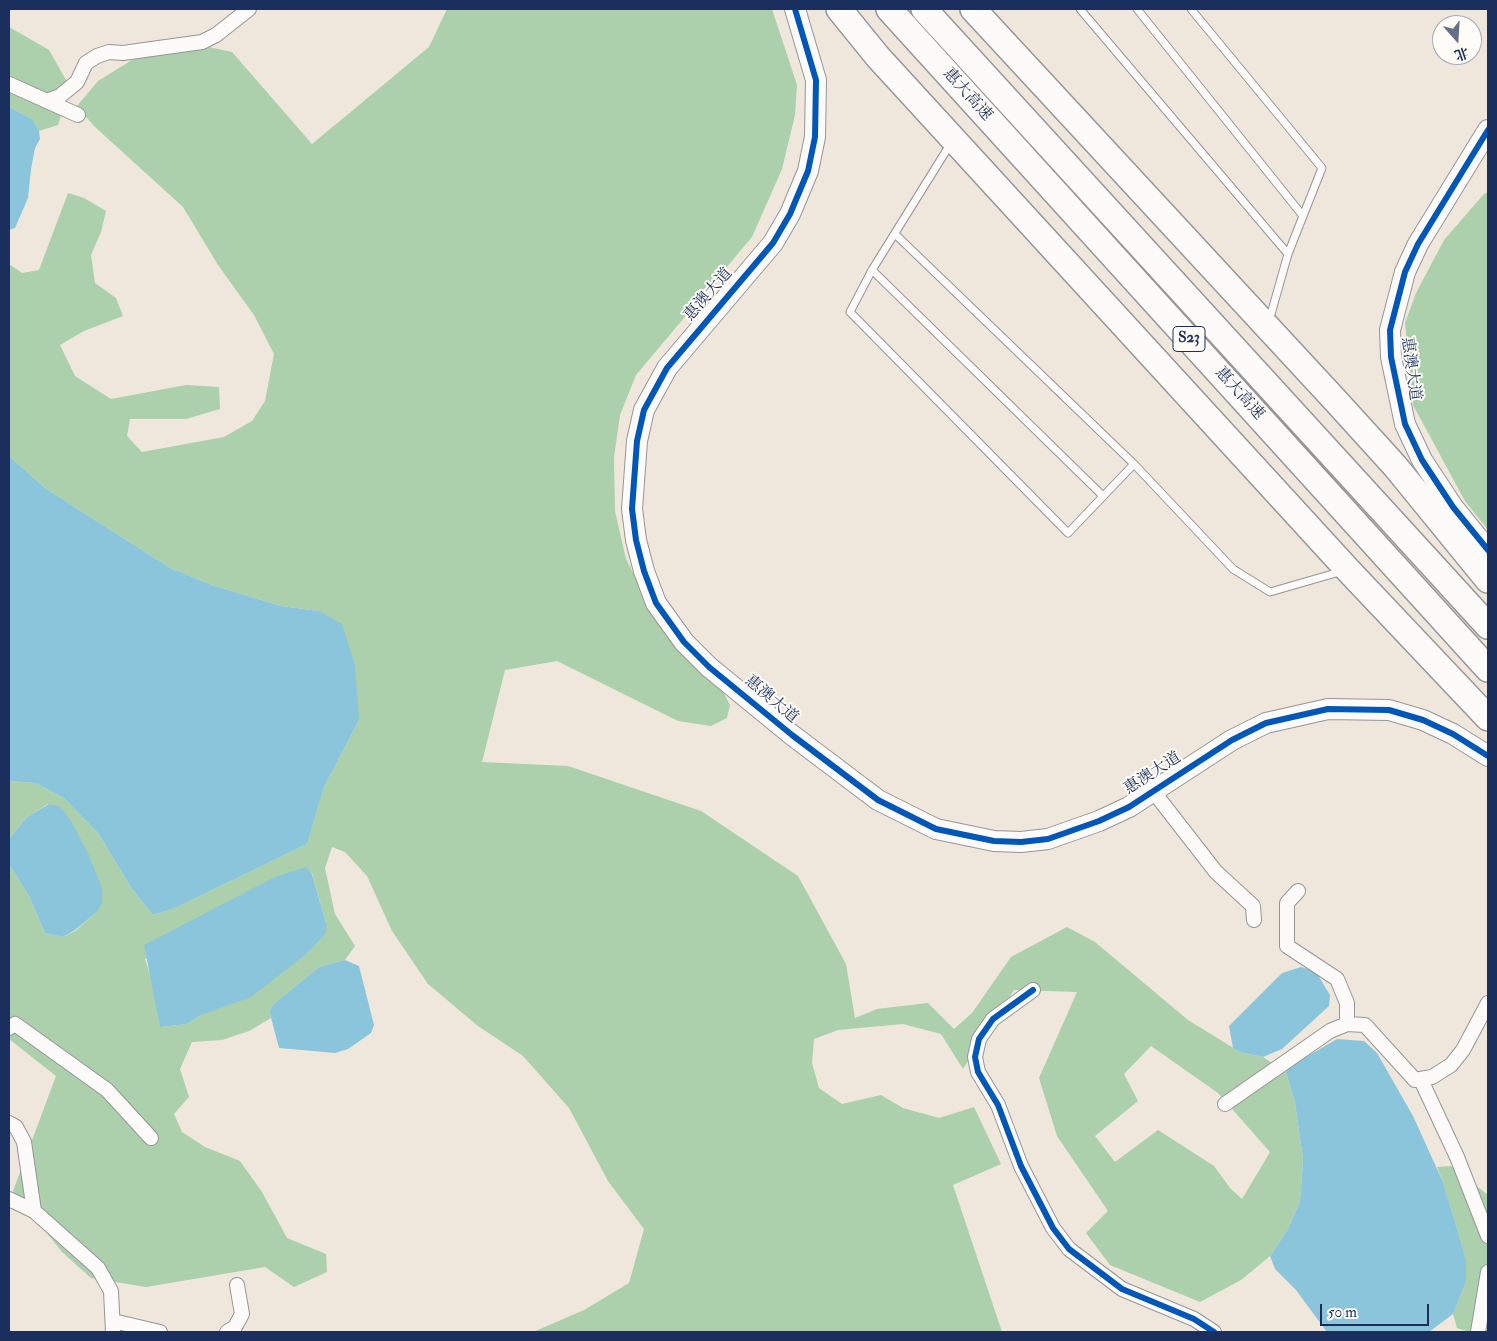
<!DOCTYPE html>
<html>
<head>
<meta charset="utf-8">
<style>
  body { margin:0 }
  #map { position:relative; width:1497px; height:1341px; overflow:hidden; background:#efe7db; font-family:"IM FELL Double Pica","Noto Serif SC",serif }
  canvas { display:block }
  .frame { position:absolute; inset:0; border:10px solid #1b2f5e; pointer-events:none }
  .north { position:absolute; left:1432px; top:15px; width:50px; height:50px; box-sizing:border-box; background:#fdfcf7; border:1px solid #a3aaba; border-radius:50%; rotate:161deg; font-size:14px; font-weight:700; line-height:20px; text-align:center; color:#1b2f5e }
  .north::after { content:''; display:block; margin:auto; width:18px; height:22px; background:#656f8a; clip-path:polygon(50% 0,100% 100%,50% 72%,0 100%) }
  .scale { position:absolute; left:1320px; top:1304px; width:109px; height:22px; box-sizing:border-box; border:2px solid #1b2f5e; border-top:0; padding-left:6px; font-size:15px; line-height:18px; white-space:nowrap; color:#1b2f5e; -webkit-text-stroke:4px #fdfcf7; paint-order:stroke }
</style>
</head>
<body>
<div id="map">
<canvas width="1497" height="1341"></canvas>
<div class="frame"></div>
<div class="north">北</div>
<div class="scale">50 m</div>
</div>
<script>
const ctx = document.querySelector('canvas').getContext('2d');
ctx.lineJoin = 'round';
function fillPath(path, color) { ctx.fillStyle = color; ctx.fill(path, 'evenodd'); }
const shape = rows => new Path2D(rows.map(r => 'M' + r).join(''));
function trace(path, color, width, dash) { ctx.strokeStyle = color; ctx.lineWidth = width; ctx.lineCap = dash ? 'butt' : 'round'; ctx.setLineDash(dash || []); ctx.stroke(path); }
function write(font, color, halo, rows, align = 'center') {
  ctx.font = font + ' "IM FELL Double Pica","Noto Serif SC",serif'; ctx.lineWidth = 4; ctx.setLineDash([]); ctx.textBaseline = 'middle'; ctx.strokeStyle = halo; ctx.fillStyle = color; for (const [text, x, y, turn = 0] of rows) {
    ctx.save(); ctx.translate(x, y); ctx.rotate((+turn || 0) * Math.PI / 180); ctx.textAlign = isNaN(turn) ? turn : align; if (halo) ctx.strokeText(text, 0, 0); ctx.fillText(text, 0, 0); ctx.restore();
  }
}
const forest = shape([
  [447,9,772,9,797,85,795,115,782,169,752,237,636,375,620,415,614,457,615,511,626,559,647,600,720,686,730,705,727,718,711,726,678,721,557,661,505,670,482,762,568,766,701,811,798,876,846,964,855,1018,877,1009,928,1003,954,1029,972,1013,1011,957,1067,927,1095,942,1188,1020,1240,1052,1263,1057,1286,1072,1295,1103,1303,1159,1300,1201,1288,1229,1270,1256,1241,1280,1200,1302,1110,1265,1086,1233,1108,1211,1057,1136,1039,1078,1077,992,1014,990,963,1069,941,1034,903,1024,838,1030,814,1039,812,1063,819,1088,842,1104,881,1095,903,1108,939,1118,974,1107,1001,1164,953,1185,1002,1332,533,1332,584,1310,629,1283,644,1229,608,1181,569,1108,523,1056,478,1026,428,984,392,931,367,876,345,852,332,847,325,868,335,914,355,946,345,960,319,967,276,1002,269,1010,271,1018,249,1031,222,1040,192,1042,180,1069,189,1097,174,1114,182,1132,205,1147,240,1161,262,1192,287,1238,326,1254,327,1272,294,1287,265,1267,146,1287,91,1278,62,1252,13,1191,56,1076,9,1039,9,864,29,896,45,933,63,937,75,931,97,912,48,804,27,817,9,839,9,781,35,783,64,798,98,833,132,889,153,915,175,908,307,844,324,787,359,720,319,611,281,606,212,585,170,568,45,488,9,456,9,264,22,273,39,270,68,193,84,198,106,211,101,232,91,255,95,283,116,298,123,316,84,331,60,345,75,376,111,399,186,385,219,387,220,409,186,419,130,419,127,436,142,452,224,437,252,421,265,401,274,354,254,315,218,265,183,207,94,126,77,106,98,81,140,55,209,47,232,52,312,144,429,47],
  [312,873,326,923,326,933,187,1024,160,1027,154,988,145,959],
  [1151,1046,1218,1093,1270,1152,1242,1199,1230,1188,1214,1166,1158,1130,1115,1162,1095,1136,1138,1101,1124,1074],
  [9,27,49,50,70,87,58,125,39,131,32,119,9,107],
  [1488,192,1488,530,1465,501,1413,405,1405,323,1416,293,1444,240,1484,194],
  [1451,1166,1488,1195,1488,1332,1469,1332,1457,1328,1453,1314,1466,1282,1466,1259,1443,1182,1437,1167]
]);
const water = shape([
  [9,107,32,119,39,131,40,139,35,148,31,169,28,198,15,228,9,230],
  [9,456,45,488,170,568,212,585,281,606,319,611,342,624,355,665,359,720,324,787,307,844,175,908,153,915,132,889,98,833,64,798,35,783,9,781],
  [49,804,59,806,71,821,88,853,102,888,102,903,97,912,75,930,63,937,45,933,29,896,9,864,9,839,27,817],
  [306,867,312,874,326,923,326,933,305,955,251,997,201,1015,187,1024,160,1027,144,945,275,877],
  [345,960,359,966,374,1025,371,1033,348,1049,335,1053,279,1048,269,1010,276,1002,319,967],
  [1301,967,1316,972,1330,995,1329,1006,1282,1049,1263,1057,1240,1052,1233,1048,1229,1026,1282,973],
  [1337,1039,1364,1041,1377,1053,1413,1116,1443,1182,1466,1259,1466,1282,1453,1314,1429,1332,1327,1332,1296,1290,1275,1269,1270,1256,1288,1229,1300,1201,1303,1159,1295,1103,1286,1072,1289,1067]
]);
const lane = shape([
  [1080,9,1288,254],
  [1137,9,1303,216],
  [1191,9,1322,168,1288,254,1269,321],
  [951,143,872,270,850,312,1068,533,1134,464,1233,569,1270,592,1343,571],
  [895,234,1134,464],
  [872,270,1103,496]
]);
const street = shape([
  [9,84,78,115],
  [46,101,60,96,77,82,86,63,97,56,109,52,123,53,202,42,216,35,249,9],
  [1153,791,1216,872,1253,906,1254,920],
  [1298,891,1287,903,1287,946,1337,979,1347,1003,1347,1024],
  [1033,990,993,1019,979,1039,975,1057,978,1072,998,1105,1021,1166,1053,1228,1069,1249,1122,1289,1194,1319,1214,1332],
  [9,1028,15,1024,107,1090,151,1138],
  [1421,1080,1457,1157,1488,1236],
  [1225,1104,1330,1031,1347,1024,1365,1025,1415,1080,1432,1077,1451,1065,1463,1050,1488,1003],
  [9,1123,16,1127,24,1142,34,1211],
  [9,1199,34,1211,98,1268,111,1291,113,1332],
  [113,1321,160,1332],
  [227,1332,235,1327,242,1314,237,1285],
  [1478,1332,1488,1272]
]);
const secondary = shape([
  [795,9,816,80,815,137,808,171,790,214,773,243,667,368,644,410,637,441,632,509,636,540,644,571,656,603,684,642,709,667,792,735,878,800,936,829,994,841,1021,842,1048,839,1099,821,1129,807,1232,740,1266,723,1328,709,1389,710,1423,720,1453,734,1488,756],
  [1488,130,1418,244,1405,272,1390,330,1391,357,1405,424,1422,460,1453,507,1488,550]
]);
const highway = shape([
  [839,9,878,57,1348,570,1488,718],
  [889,9,1488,669],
  [924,9,1488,626],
  [973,9,1335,400,1395,466,1488,580]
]);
const cycleway = shape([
  [795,9,816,80,815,137,808,171,790,214,773,243,667,368,644,410,637,441,632,509,636,540,644,571,656,603,684,642,709,667,792,735,878,800,936,829,994,841,1021,842,1048,839,1099,821,1129,807,1232,740,1266,723,1328,709,1389,710,1423,720,1453,734,1488,756],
  [1488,130,1418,244,1405,272,1390,330,1391,357,1405,424,1422,460,1453,507,1488,550],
  [1033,990,993,1019,979,1039,975,1057,978,1072,998,1105,1021,1166,1053,1228,1069,1249,1122,1289,1194,1319,1214,1332]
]);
const shields = [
  [1189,339,32]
];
const shieldNames = [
  ["S23",1189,339]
];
const streetNames = [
  ["惠大高速",967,95,48],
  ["惠澳大道",709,295,-49],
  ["惠澳大道",1410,369,82],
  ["惠大高速",1239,394,48],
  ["惠澳大道",771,700,40],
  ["惠澳大道",1153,774,-33]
];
fillPath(forest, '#abd0ab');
fillPath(water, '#8bc5dc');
trace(lane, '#969597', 9);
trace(street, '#969597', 16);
trace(secondary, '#969597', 22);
trace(highway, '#969597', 28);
trace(lane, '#fdfbfa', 7);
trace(street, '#fdfbfa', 14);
trace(secondary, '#fdfbfa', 20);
trace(highway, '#fdfbfa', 25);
trace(cycleway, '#0057b8', 6);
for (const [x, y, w] of shields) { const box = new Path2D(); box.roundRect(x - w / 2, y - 12.5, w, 25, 4); ctx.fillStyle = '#fdfcf7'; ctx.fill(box); trace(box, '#1b2f5e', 1); }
write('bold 15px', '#1b2f5e', null, shieldNames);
write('16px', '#1b2f5e', '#fdfcf7', streetNames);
</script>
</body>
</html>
